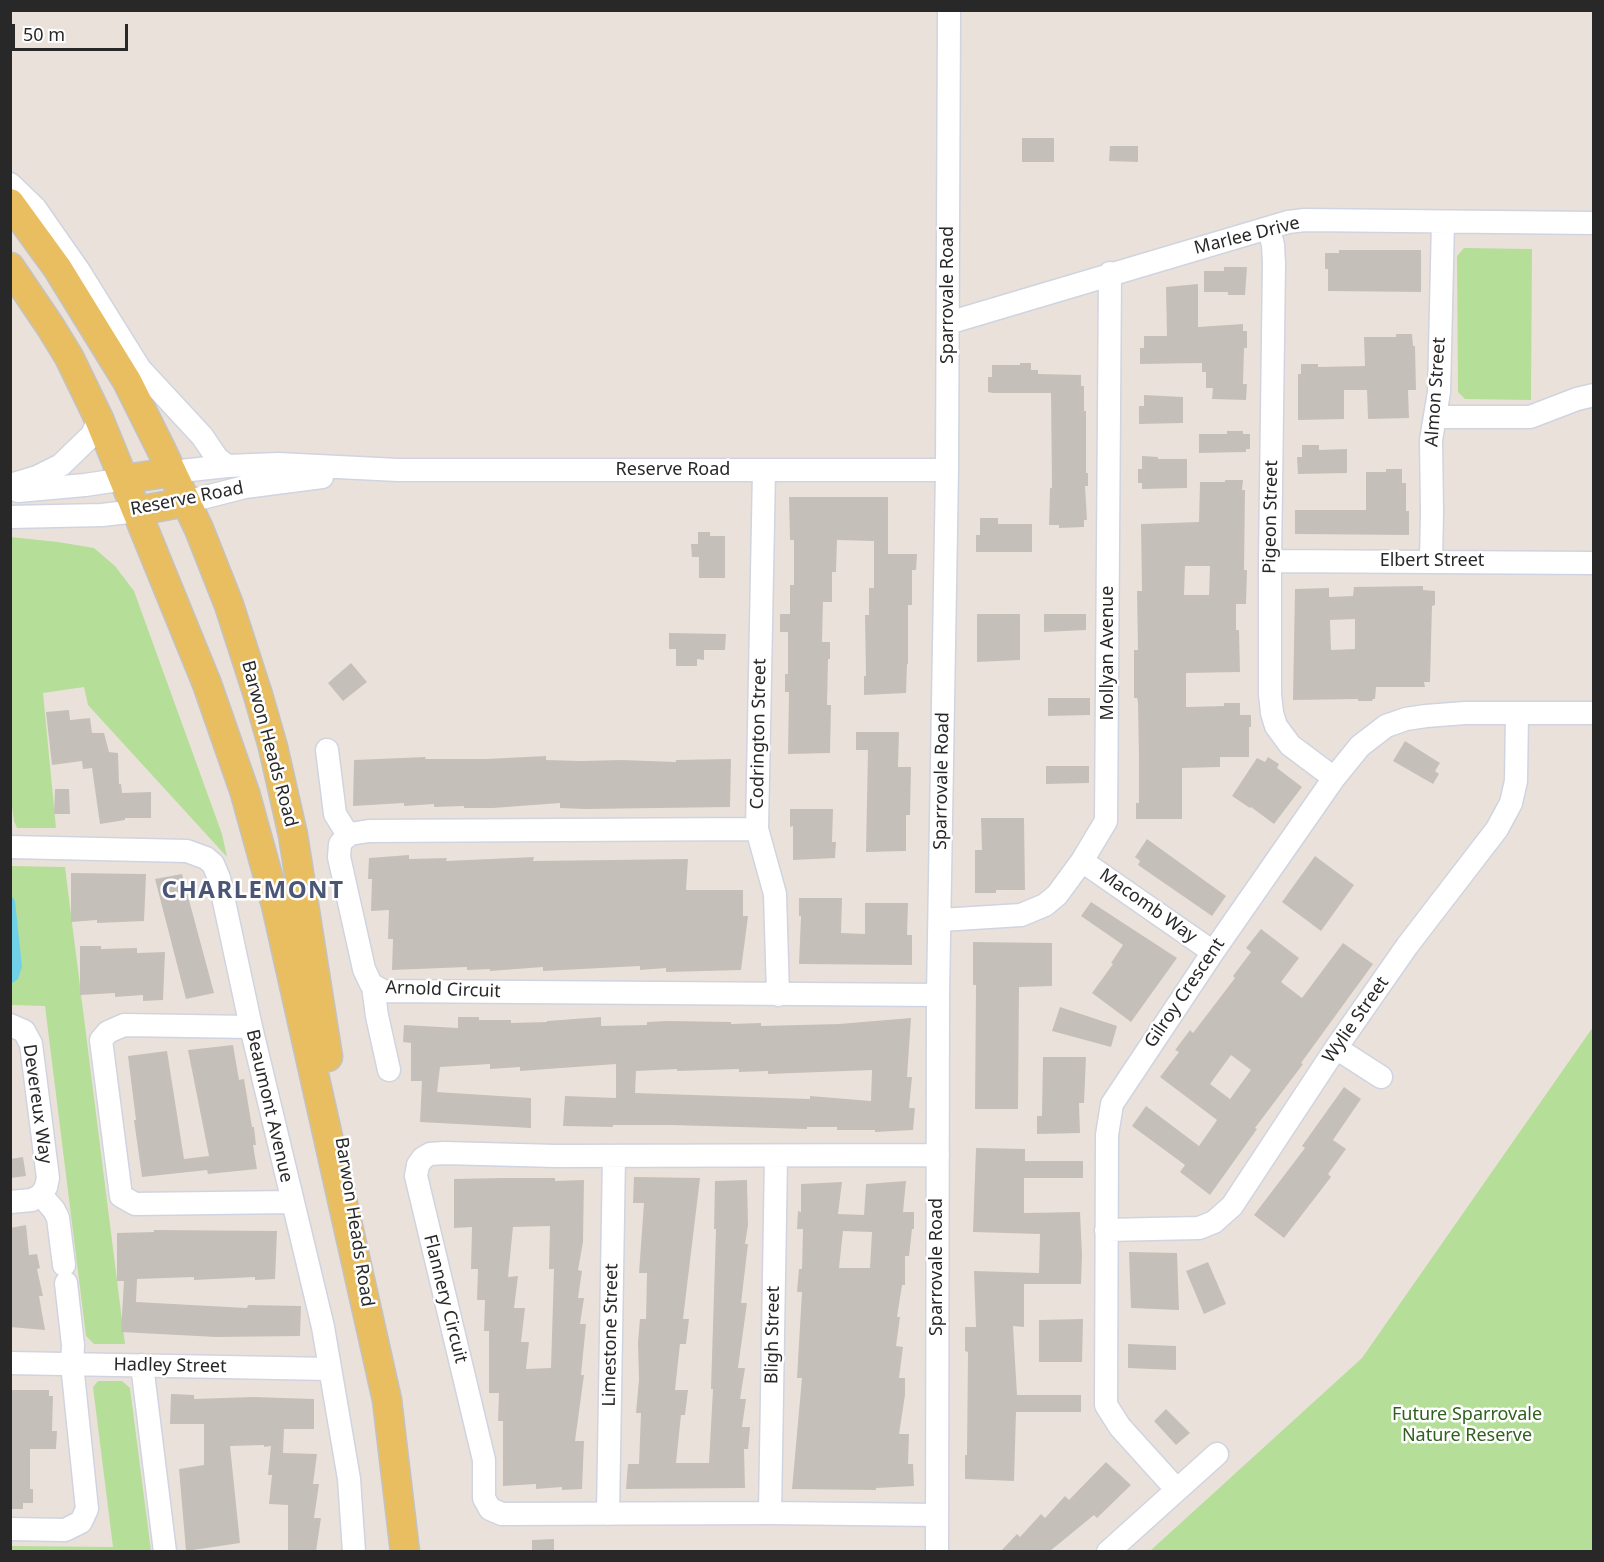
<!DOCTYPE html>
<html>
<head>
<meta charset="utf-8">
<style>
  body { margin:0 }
  #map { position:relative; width:1604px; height:1562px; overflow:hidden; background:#eae2da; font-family:"Noto Sans",sans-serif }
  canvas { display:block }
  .frame { position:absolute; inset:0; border:12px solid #282828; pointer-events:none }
  .scale { position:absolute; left:12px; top:24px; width:116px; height:27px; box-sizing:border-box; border:3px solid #282828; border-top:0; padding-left:8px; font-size:18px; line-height:21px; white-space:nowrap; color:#282828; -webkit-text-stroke:4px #fff; paint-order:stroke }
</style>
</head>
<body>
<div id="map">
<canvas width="1604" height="1562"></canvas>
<div class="frame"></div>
<div class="scale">50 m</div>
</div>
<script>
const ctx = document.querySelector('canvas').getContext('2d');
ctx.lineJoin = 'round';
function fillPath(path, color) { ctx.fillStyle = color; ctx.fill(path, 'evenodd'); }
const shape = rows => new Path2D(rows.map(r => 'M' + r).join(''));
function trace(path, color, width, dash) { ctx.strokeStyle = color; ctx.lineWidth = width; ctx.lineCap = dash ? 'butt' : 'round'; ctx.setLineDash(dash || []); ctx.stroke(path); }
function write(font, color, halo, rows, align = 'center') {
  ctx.font = font + ' "Noto Sans",sans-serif'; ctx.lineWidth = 5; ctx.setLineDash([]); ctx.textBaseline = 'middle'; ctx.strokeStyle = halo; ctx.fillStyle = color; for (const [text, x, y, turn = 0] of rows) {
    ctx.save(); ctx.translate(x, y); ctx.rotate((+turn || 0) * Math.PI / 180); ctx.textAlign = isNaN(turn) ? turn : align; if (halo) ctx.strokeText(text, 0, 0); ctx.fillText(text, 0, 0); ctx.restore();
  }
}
const green = shape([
  [1464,248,1532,249,1531,400,1465,399,1458,392,1457,256],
  [10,537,58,542,94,548,115,566,134,591,222,834,227,857,88,705,84,687,43,693,56,828,17,828,14,821,10,793],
  [11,866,65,867,125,1344,94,1344,86,1336,45,1006,11,1005],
  [1593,1027,1593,1551,1150,1551,1362,1358],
  [98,1381,122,1381,130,1388,151,1551,11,1551,11,1546,113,1547,93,1387]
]);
const water = shape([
  [10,894,15,901,22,967,18,979,11,984]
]);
const building = shape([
  [1022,138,1054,138,1054,162,1022,162],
  [1110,146,1138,146,1138,162,1109,161],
  [1339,250,1421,250,1421,292,1328,291,1328,269,1325,269,1325,253,1339,253],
  [1224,267,1247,267,1245,295,1228,295,1228,292,1204,292,1204,271,1224,271],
  [1198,284,1198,327,1243,324,1243,331,1247,331,1247,348,1244,348,1243,384,1247,384,1246,400,1212,399,1213,388,1206,388,1206,372,1202,372,1202,363,1140,364,1140,348,1144,348,1144,336,1167,336,1166,287],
  [1396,334,1412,334,1413,346,1415,346,1416,390,1408,390,1409,418,1368,419,1367,390,1344,390,1344,419,1298,420,1298,374,1301,374,1301,364,1318,364,1318,367,1365,366,1364,337,1396,337],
  [1020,363,1031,363,1031,370,1038,370,1038,374,1081,375,1081,386,1084,386,1084,411,1086,411,1086,473,1088,473,1088,486,1085,486,1087,520,1084,520,1084,527,1059,528,1059,525,1049,525,1050,488,1052,488,1051,393,993,393,988,392,988,377,992,377,992,365,1020,365],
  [1144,395,1183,397,1183,423,1139,424,1139,406,1144,406],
  [1227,431,1243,431,1243,434,1250,434,1250,449,1246,449,1246,452,1199,453,1199,434,1227,434],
  [1302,445,1319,445,1319,450,1347,449,1347,473,1298,474,1297,457,1302,457],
  [1142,456,1158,457,1158,459,1187,459,1187,488,1142,489,1142,483,1138,483,1138,469,1142,469],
  [1386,469,1402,469,1402,483,1406,483,1406,511,1409,511,1409,535,1295,534,1295,510,1366,510,1366,472,1386,472],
  [1225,480,1243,480,1242,490,1245,490,1244,570,1247,570,1246,604,1236,604,1236,630,1239,630,1240,672,1186,673,1186,707,1224,706,1224,703,1240,703,1240,715,1251,715,1251,727,1249,727,1249,757,1220,757,1220,767,1182,768,1182,819,1136,819,1136,803,1139,803,1139,758,1138,702,1137,698,1134,698,1134,650,1138,650,1137,591,1142,591,1141,524,1199,522,1200,482,1225,482],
  [1185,566,1210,566,1209,595,1184,595],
  [789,497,888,497,888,554,917,554,916,570,912,570,912,605,908,605,908,664,907,664,906,693,864,695,864,676,866,676,865,615,869,615,869,588,874,588,874,541,837,540,836,572,832,572,832,602,823,602,822,642,830,642,830,659,828,659,827,705,831,705,830,753,788,754,789,692,785,692,785,674,788,674,788,632,780,632,780,614,790,614,790,585,794,585,794,540,790,540],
  [980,518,998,518,998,524,1032,524,1032,552,976,552,976,535,980,535],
  [698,532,710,532,710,536,725,536,725,578,699,578,699,557,692,557,691,544,698,544],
  [1423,586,1423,590,1435,591,1435,605,1432,606,1430,682,1424,682,1425,687,1376,687,1375,699,1373,699,1372,701,1358,701,1358,699,1293,700,1295,589,1329,588,1329,597,1353,596,1354,587],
  [1355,619,1355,649,1331,650,1330,620],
  [977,614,1020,614,1020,660,977,662],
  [1044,614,1086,614,1086,630,1044,632],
  [669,633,726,634,725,650,704,650,704,660,697,659,697,666,676,666,676,649,669,649],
  [351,663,367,682,343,701,328,683],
  [1048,698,1090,698,1090,715,1048,716],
  [69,710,70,720,90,718,92,733,104,733,109,752,118,753,119,784,121,784,122,793,151,792,151,818,125,818,125,820,100,824,92,768,83,769,82,761,52,765,46,712],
  [856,732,899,732,898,767,911,767,910,815,906,815,906,851,866,852,868,750,856,750],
  [1405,741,1440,763,1435,771,1439,774,1433,784,1393,761],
  [546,756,546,760,581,761,622,760,676,762,676,760,731,759,730,807,585,809,560,808,560,803,493,808,464,808,464,806,434,807,434,804,404,806,404,803,353,806,354,760,426,757,425,759,486,759],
  [1268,757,1279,764,1277,768,1302,787,1274,824,1251,807,1250,808,1232,796,1257,758,1265,762],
  [1046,766,1089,766,1089,783,1046,784],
  [55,789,69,789,70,814,54,814],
  [790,809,833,809,832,842,836,842,835,858,793,860,793,826,790,827],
  [981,818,1024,818,1025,890,996,890,996,893,975,893,975,850,982,850],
  [1147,839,1226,896,1212,916,1138,865,1140,861,1135,857],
  [409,855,409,859,447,858,446,861,534,857,533,861,688,859,686,890,743,890,743,916,748,916,741,970,666,972,666,968,640,970,640,966,543,971,543,967,490,971,490,969,467,970,467,967,392,970,393,939,388,939,389,910,371,911,372,879,368,879,369,858],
  [1315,856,1354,885,1321,931,1282,902],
  [71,873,146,874,144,921,97,923,97,920,71,922],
  [182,874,214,993,186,999,155,879],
  [799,898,842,898,841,933,865,934,865,903,908,903,907,935,912,935,912,965,799,964,801,916,799,916],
  [1091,902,1177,958,1131,1022,1092,993,1113,964,1111,963,1123,945,1081,916],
  [1261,929,1299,958,1281,982,1302,998,1343,943,1373,964,1301,1063,1303,1064,1255,1128,1257,1129,1210,1195,1180,1172,1185,1165,1132,1126,1146,1106,1199,1146,1213,1126,1217,1120,1160,1077,1179,1052,1175,1050,1190,1030,1193,1033,1235,978,1233,976,1251,952,1246,948],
  [1231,1055,1251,1070,1230,1099,1210,1084],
  [973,942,1052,943,1052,986,1019,987,1018,1109,975,1109,976,985,973,985],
  [80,946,101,946,101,949,137,948,137,953,165,952,163,1000,143,1001,143,995,115,997,115,993,80,995],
  [1060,1007,1117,1026,1111,1047,1052,1031],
  [458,1017,479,1017,479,1020,511,1020,511,1023,547,1022,547,1021,601,1017,601,1026,647,1025,647,1022,668,1021,731,1022,731,1024,761,1023,761,1026,839,1024,911,1018,907,1077,912,1077,909,1108,915,1108,913,1130,875,1132,875,1130,837,1130,837,1127,807,1127,807,1129,671,1125,613,1125,613,1127,563,1126,565,1096,616,1098,616,1064,520,1071,520,1067,490,1069,490,1064,440,1067,437,1092,531,1098,531,1128,420,1122,422,1081,411,1081,411,1043,403,1042,404,1025,458,1028],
  [677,1069,677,1071,739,1069,739,1072,768,1071,768,1074,872,1070,871,1101,810,1096,810,1099,635,1093,636,1071],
  [233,1045,239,1080,244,1079,252,1127,254,1127,256,1145,253,1145,257,1169,208,1174,207,1170,142,1177,134,1120,136,1120,128,1056,167,1051,184,1159,209,1156,188,1050],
  [1043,1057,1086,1057,1084,1103,1079,1103,1080,1133,1037,1134,1037,1116,1042,1116],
  [1344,1087,1361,1099,1333,1140,1346,1149,1328,1174,1331,1177,1284,1238,1254,1215,1305,1148,1302,1146],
  [976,1148,1025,1149,1025,1161,1083,1161,1083,1178,1024,1178,1024,1213,1080,1212,1082,1255,1081,1284,1024,1284,1024,1327,1013,1326,1017,1395,1081,1395,1081,1412,1016,1412,1014,1481,965,1479,965,1455,967,1455,968,1352,965,1351,965,1327,976,1327,974,1271,1039,1273,1040,1234,973,1232],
  [23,1157,26,1176,10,1178,10,1159],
  [634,1177,700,1178,683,1319,689,1319,686,1344,680,1344,675,1390,688,1390,685,1415,681,1415,676,1463,709,1463,713,1389,711,1389,716,1229,714,1229,715,1181,747,1180,748,1225,745,1244,748,1244,741,1303,747,1303,738,1368,745,1368,740,1399,746,1399,742,1427,750,1427,748,1449,744,1449,745,1488,626,1489,628,1464,639,1464,641,1413,636,1413,639,1380,638,1342,640,1319,646,1319,647,1273,639,1273,644,1203,633,1203],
  [504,1178,555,1178,555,1181,584,1180,583,1242,578,1270,582,1271,578,1298,584,1298,580,1324,586,1324,581,1375,584,1375,575,1441,584,1441,582,1489,562,1490,562,1487,536,1489,536,1484,503,1486,503,1421,498,1421,499,1393,489,1393,489,1331,484,1331,485,1300,477,1300,478,1269,471,1269,472,1227,454,1228,454,1179],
  [550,1226,549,1269,554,1269,551,1368,526,1369,529,1342,521,1342,525,1308,514,1308,518,1276,508,1277,513,1227],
  [906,1181,903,1212,914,1212,914,1229,912,1229,909,1256,905,1256,905,1285,902,1285,897,1317,900,1317,896,1346,903,1347,899,1378,905,1378,905,1395,899,1434,909,1434,908,1464,913,1464,914,1486,876,1488,876,1490,792,1489,802,1378,797,1378,802,1292,797,1292,799,1269,802,1269,803,1229,797,1229,798,1211,801,1212,801,1184,842,1182,838,1214,864,1215,866,1184],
  [843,1231,872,1232,870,1268,839,1268],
  [26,1225,29,1255,37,1254,40,1268,37,1269,43,1296,39,1296,45,1330,10,1327,10,1228],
  [154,1230,277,1231,275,1279,255,1280,255,1277,194,1280,194,1277,137,1279,136,1302,247,1308,248,1305,301,1306,300,1336,216,1337,121,1332,124,1281,117,1281,117,1233,154,1232],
  [1129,1252,1177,1253,1179,1310,1131,1308],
  [1208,1262,1226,1304,1204,1314,1186,1271],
  [1083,1319,1082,1362,1039,1362,1039,1320],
  [1128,1344,1176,1346,1176,1370,1128,1368],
  [11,1390,49,1390,49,1396,53,1396,52,1431,57,1431,56,1449,30,1449,30,1489,33,1489,33,1503,23,1503,23,1509,10,1509],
  [171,1394,194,1395,194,1399,253,1397,314,1399,314,1429,284,1429,283,1453,317,1454,313,1484,319,1484,314,1518,321,1518,316,1551,288,1551,288,1505,269,1504,272,1475,268,1475,271,1446,264,1447,264,1445,230,1446,240,1543,186,1551,179,1469,204,1465,204,1424,170,1424],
  [1166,1409,1190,1433,1176,1445,1154,1421],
  [1106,1462,1131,1485,1097,1518,1094,1515,1050,1551,1001,1551,1017,1534,1020,1537,1041,1514,1045,1518,1065,1496,1069,1500],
  [554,1539,554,1551,532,1551,532,1540]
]);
const minor = shape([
  [10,184,35,208,79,271,140,369,202,436,217,458,227,466],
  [1269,229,1273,245,1274,263,1270,561,1270,694,1272,713,1276,726,1290,745,1334,778],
  [948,323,1288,222,1305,220,1594,223],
  [1435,417,1530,417,1577,399,1594,395],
  [764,471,757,829,775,894,778,995],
  [172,472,227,466,278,464,398,470,947,470],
  [10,485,37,477,61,465,92,435,99,419],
  [18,491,85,485,125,479],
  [186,502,245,487,322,477],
  [10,517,102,515,137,511],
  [1270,561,1594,563],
  [1431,561,1432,512,1431,440,1439,392,1443,222],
  [327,750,335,814,348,835],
  [757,829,369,831,350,834,344,839,340,844,339,857,364,969,371,984,383,991,938,995],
  [10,847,187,851,206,858,213,864,219,878,251,1027,323,1327,349,1479,354,1552],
  [1082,861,1213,952],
  [941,920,1021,915,1045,905,1057,895,1082,861,1106,821,1110,273],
  [373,986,377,1016,389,1070],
  [10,1025,24,1031,31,1044,48,1178,46,1187,41,1195,32,1200,10,1202],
  [251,1027,124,1025,108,1032,101,1040,121,1196,135,1204,291,1202],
  [1336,1048,1381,1077],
  [41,1195,54,1210,58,1218,64,1265],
  [1106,1230,1199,1228,1214,1222,1232,1206,1336,1048,1407,946,1497,829,1511,803,1516,781,1517,713],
  [10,1363,330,1369],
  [142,1365,165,1552],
  [1177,1490,1120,1427,1106,1405,1107,1135,1112,1104,1213,952,1334,778,1360,746,1386,726,1406,719,1426,716,1465,713,1594,713],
  [770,1513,776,1157],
  [608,1514,614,1156],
  [936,1515,770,1513,502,1514,490,1509,484,1498,484,1460,416,1176,418,1165,423,1158,430,1154,444,1153,556,1156,938,1155],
  [10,1529,65,1530,81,1522,87,1509,72,1364,73,1345,66,1283],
  [937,1552,938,995,947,470,949,10],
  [1108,1552,1217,1454]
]);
const major = shape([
  [10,203,58,269,127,381,161,449,199,529,229,605,258,695,273,747,293,835,328,1057],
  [10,267,50,326,69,357,99,419,207,684,245,793,276,905,387,1400,405,1552],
  [125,479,172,472],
  [137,511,186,502]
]);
const streetNames = [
  ["Marlee Drive",1247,236,-14],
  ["Sparrovale Road",948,295,-90],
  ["Almon Street",1436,392,-86],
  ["Reserve Road",673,470],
  ["Reserve Road",187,499,-11],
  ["Pigeon Street",1271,517,-89],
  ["Elbert Street",1432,561],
  ["Mollyan Avenue",1108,653,-90],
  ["Codrington Street",759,734,-89],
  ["Barwon Heads Road",269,744,75],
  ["Sparrovale Road",942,781,-89],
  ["Macomb Way",1148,906,35],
  ["Arnold Circuit",443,990,2],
  ["Gilroy Crescent",1185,993,-56],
  ["Wylie Street",1356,1020,-55],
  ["Devereux Way",37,1104,82],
  ["Beaumont Avenue",269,1106,77],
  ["Barwon Heads Road",354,1222,81],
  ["Sparrovale Road",937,1267,-90],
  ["Flannery Circuit",445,1299,76],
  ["Limestone Street",611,1335,-89],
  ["Bligh Street",773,1335,-89],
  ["Hadley Street",170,1366,1]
];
const parkNames = [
  ["Future Sparrovale",1467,1415],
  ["Nature Reserve",1467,1436]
];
const districtNames = [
  ["CHARLEMONT",253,891]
];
fillPath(green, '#b5de98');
fillPath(water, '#71d1e8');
fillPath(building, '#c5bfba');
trace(minor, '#cfd4e0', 25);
trace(major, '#c3c3c3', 31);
trace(minor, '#fff', 22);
trace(major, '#e9be60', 28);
write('18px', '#282828', '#fff', streetNames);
write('18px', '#30601d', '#fff', parkNames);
ctx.letterSpacing = '1.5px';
write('bold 24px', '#4b5676', '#fff', districtNames);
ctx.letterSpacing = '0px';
</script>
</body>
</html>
